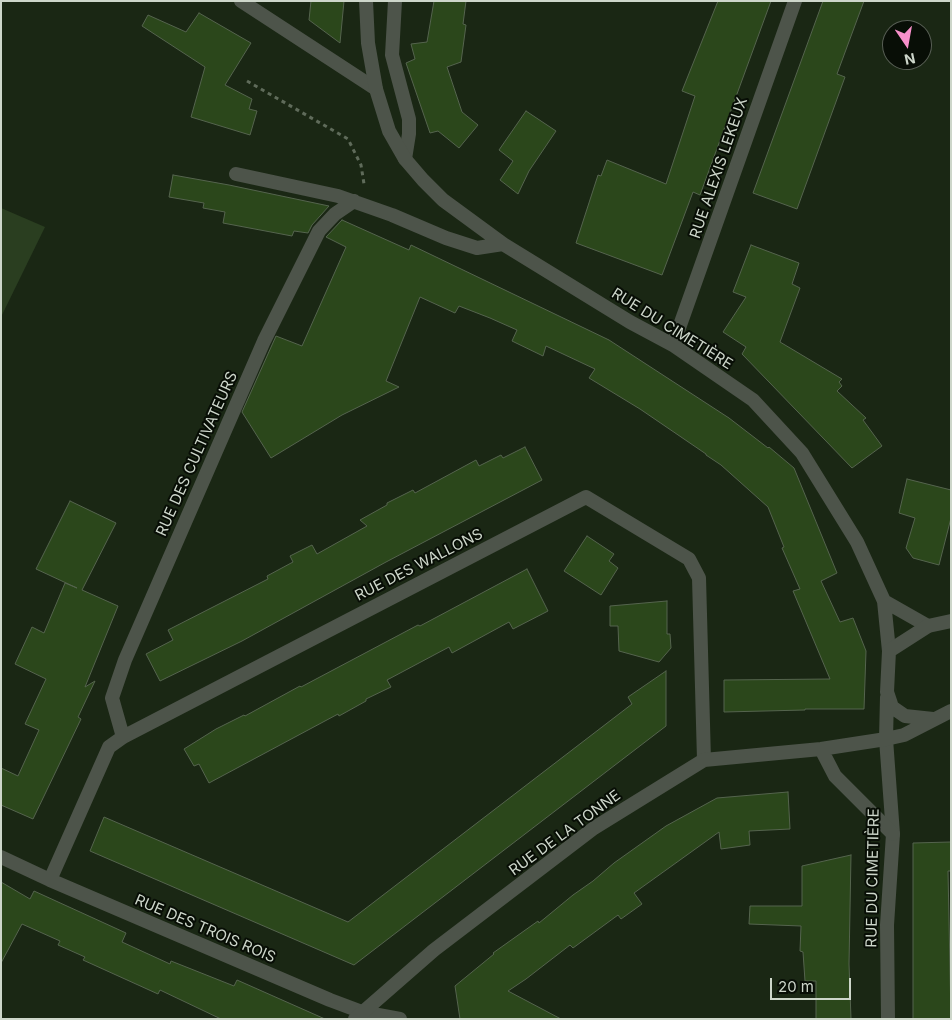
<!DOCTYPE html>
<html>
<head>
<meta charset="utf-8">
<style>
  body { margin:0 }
  #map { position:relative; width:952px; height:1020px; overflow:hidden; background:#1a2714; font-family:Inter,sans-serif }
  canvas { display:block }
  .frame { position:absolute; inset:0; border:2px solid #cdd6ca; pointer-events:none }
  .north { position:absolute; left:882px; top:20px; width:50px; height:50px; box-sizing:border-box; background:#080e06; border:1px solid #575e54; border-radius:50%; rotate:168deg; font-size:14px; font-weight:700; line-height:20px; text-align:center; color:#cdd6ca }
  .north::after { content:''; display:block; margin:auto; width:18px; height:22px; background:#f890cb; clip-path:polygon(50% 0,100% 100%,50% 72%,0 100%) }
  .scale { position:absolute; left:770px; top:978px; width:81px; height:22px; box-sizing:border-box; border:2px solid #cdd6ca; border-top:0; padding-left:6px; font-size:15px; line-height:18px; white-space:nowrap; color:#cdd6ca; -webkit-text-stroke:4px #080e06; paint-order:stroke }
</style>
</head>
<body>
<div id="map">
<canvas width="952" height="1020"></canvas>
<div class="frame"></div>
<div class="north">N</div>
<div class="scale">20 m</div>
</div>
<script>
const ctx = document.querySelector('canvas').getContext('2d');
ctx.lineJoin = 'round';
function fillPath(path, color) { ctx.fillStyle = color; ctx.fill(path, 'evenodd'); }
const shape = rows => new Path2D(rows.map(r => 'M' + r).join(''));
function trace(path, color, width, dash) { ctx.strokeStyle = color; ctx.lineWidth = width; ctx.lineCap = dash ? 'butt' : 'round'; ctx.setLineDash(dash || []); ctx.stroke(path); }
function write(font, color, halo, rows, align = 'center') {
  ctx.font = font + ' Inter,sans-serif'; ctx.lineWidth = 4; ctx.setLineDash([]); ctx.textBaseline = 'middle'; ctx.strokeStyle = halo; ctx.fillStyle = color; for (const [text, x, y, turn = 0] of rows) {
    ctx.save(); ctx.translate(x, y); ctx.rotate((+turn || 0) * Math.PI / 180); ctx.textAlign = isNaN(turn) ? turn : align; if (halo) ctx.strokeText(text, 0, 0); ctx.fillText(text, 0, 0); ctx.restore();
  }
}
const green = shape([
  [1,208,45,227,1,317]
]);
const building = shape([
  [311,1,344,1,340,43,309,20,311,1],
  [434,1,466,1,463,24,466,25,461,62,447,67,462,112,478,125,459,148,438,131,430,133,406,63,415,59,411,44,427,42,434,1],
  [718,1,771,1,700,195,693,192,662,275,576,243,598,175,601,176,607,160,666,184,695,96,682,91,718,1],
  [823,1,864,1,837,74,845,77,797,209,753,193,823,1],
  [199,13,251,43,225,85,252,99,249,109,257,111,250,135,191,117,205,67,142,26,148,15,186,32,199,13],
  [526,111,556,131,529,171,518,194,500,180,513,161,499,150,526,111],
  [173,175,229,185,329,206,312,225,308,233,294,231,292,236,223,223,225,212,203,208,204,203,169,197,173,175],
  [342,220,409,250,411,245,609,340,729,418,768,448,769,447,794,468,837,573,821,581,840,622,853,618,866,651,864,709,805,709,805,710,724,712,724,680,830,679,793,591,800,589,782,548,784,547,768,507,721,465,706,455,706,454,640,409,589,378,595,369,546,346,543,356,512,341,517,330,490,318,459,306,455,313,420,297,386,381,399,387,342,415,271,458,242,412,276,336,302,346,346,247,326,237,342,220],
  [751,245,799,263,792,284,800,288,780,342,842,379,839,382,842,386,837,391,866,418,863,420,882,446,852,468,742,354,746,347,723,332,746,297,733,292,751,245],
  [525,447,542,480,386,562,242,641,160,681,146,654,173,640,168,630,268,579,267,576,293,562,290,556,312,545,317,554,367,526,360,520,387,505,387,503,413,490,415,493,476,460,479,466,501,455,503,458,525,447],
  [907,479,951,490,951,518,939,565,913,558,906,548,915,518,899,513,907,479],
  [70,501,116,523,82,590,118,606,85,687,95,681,78,717,81,719,33,819,1,805,1,768,18,776,39,730,25,724,46,679,15,664,32,627,44,633,65,583,77,588,36,569,70,501],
  [587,536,614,554,609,561,618,568,601,595,564,571,587,536],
  [527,569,548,611,513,629,509,622,452,653,449,647,387,680,391,687,366,699,366,701,339,716,338,714,209,783,199,764,194,766,184,749,216,729,244,715,245,716,300,686,301,687,418,625,420,626,527,569],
  [667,601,667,634,670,634,671,648,659,662,619,651,618,626,610,626,610,606,667,601],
  [666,671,666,726,354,965,90,851,104,817,348,922,632,704,628,697,666,671],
  [788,792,790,829,749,831,750,845,721,849,719,832,634,893,642,904,621,919,618,915,573,948,570,945,526,979,508,991,561,1019,460,1019,455,986,494,954,493,953,538,921,539,923,573,895,593,881,614,863,666,826,717,798,788,792],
  [951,842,951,871,948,871,951,1019,913,1019,913,843,951,842],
  [851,855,849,964,851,1019,816,1019,816,981,805,981,803,952,800,951,801,926,749,924,750,906,802,906,802,866,851,855],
  [1,882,30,899,34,891,126,933,122,942,170,964,171,961,234,986,237,980,325,1019,221,1019,160,990,158,994,83,960,85,957,58,945,60,941,22,924,1,963,1,882]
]);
const path = shape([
  [247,81,348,139,361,165,364,184]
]);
const service = shape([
  [241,1,376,89],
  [395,1,392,55,409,119,409,134,405,159]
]);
const minor = shape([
  [366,1,368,43,376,89,389,131,405,159,423,180,443,200,503,244,630,322,673,345,753,400,802,453,857,542,884,601,889,651],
  [236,174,338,196,392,215,446,238,477,248,503,244],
  [673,345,795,1],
  [884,601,928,626],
  [123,737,112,698,125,660,264,341,319,231,335,214,354,201],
  [886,739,893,834,887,925,888,1019],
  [1,857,50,880,330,1000,362,1012,400,1019],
  [50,880,109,747,123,737,586,497,689,559,699,578,704,760]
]);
const tertiary = shape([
  [933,719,905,716,892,707,887,692,889,651,928,626,951,621],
  [886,739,887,697],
  [821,749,835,776,893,834],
  [355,1019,434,950,594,828,704,760,821,749,886,739,904,735,951,711]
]);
const streetNames = [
  ["RUE ALEXIS LEKEUX",719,168,-71],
  ["RUE DU CIMETIÈRE",672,329,32],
  ["RUE DES CULTIVATEURS",197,454,-66],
  ["RUE DES WALLONS",419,565,-27],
  ["RUE DE LA TONNE",565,833,-36],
  ["RUE DU CIMETIÈRE",873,878,-89],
  ["RUE DES TROIS ROIS",205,929,23]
];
fillPath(green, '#2a3e20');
fillPath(building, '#2b471b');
trace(building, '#55644e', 1);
trace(path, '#5f6b5a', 3, [4, 4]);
trace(service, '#4d544a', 14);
trace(minor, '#4d544a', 14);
trace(tertiary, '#4d544a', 14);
write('15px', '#cdd6ca', '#080e06', streetNames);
</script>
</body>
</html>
